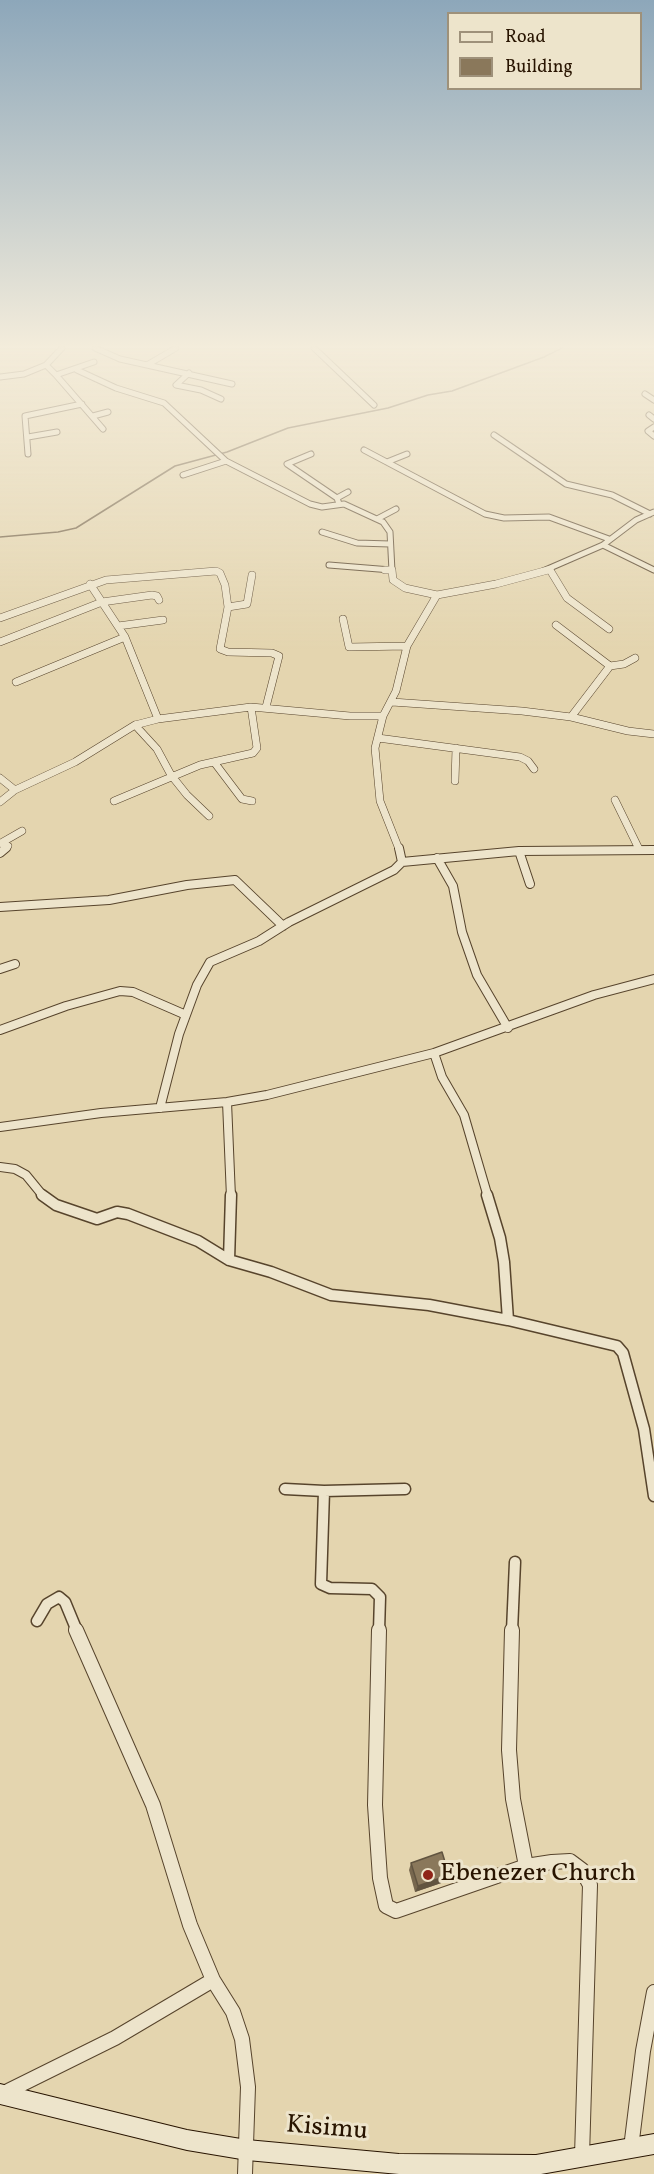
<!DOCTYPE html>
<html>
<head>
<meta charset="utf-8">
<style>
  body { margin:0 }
  #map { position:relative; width:654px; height:2174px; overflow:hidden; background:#e4d5af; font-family:Vollkorn,serif }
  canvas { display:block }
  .legend { position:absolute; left:447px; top:12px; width:195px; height:78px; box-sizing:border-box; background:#ede4cb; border:2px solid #9e917a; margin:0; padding:8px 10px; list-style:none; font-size:18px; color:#281400 }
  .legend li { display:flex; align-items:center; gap:12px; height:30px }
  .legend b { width:30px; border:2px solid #9e917a }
</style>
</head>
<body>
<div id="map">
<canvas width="654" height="2174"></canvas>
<ul class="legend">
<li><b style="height:8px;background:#ede4cb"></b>Road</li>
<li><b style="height:16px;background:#8a785b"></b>Building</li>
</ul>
</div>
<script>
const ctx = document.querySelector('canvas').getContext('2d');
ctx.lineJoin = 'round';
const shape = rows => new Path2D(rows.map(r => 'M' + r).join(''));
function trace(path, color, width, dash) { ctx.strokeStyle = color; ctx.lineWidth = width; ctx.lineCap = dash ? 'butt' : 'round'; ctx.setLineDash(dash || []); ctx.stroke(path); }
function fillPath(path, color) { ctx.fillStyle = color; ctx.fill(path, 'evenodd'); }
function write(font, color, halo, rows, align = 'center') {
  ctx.font = font + ' Vollkorn,serif'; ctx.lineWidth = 6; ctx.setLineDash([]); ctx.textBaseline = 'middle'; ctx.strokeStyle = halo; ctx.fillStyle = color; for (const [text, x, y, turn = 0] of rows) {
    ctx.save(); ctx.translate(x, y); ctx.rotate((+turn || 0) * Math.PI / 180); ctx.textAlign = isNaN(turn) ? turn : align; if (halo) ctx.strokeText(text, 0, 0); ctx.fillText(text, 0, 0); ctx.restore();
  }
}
const stream = shape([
  [0,537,58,532,76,528,175,466,227,452,288,428,388,408,428,395,452,391,544,357,562,348]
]);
const streetFar4 = shape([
  [95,348,120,359,147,365,176,348],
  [314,348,374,405],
  [46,365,56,375,94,362],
  [147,365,232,384],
  [77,370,116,388,164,403,226,461,310,504,322,507,344,504,383,522,390,532,392,571],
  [189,373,176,385,201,390,221,399],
  [56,375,103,429],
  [0,377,24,374,46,365,62,348],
  [645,394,654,400],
  [649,415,654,419],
  [93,416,108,412],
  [654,427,648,431,654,436],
  [494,435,566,484,612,495,650,514],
  [28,437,57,432],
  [364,450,485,514,504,518,549,517,609,539],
  [28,454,25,416,82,404],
  [311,454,287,464,337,498,339,504],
  [387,462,407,454],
  [183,475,226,461],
  [337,498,348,492],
  [377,519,396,509],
  [322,532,357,543,390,544],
  [603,545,654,570],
  [329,565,391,570],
  [550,569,551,571],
  [543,571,603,545,636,520,654,512]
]);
const streetFar3 = shape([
  [385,570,391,570],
  [392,570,393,580,405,588,437,595],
  [550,570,567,598,609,629],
  [90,584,125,637,158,719],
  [228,607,247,604,252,575],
  [0,618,106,580,216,571,220,573,225,585,228,607,220,649,228,652,272,653,279,656,266,707],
  [343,619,349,647,407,646],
  [556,625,610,666,571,717],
  [118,626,163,620],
  [0,642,102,602,152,595,157,596,159,600],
  [610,666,624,664,635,658],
  [16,682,125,637],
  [392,702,522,711,571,717,628,731,654,734],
  [135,725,157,749,171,775,187,795,209,816],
  [378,738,520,757,528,761,534,769],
  [214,762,242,799,252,801],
  [0,778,15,790],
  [455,781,456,748],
  [615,800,639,849],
  [114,801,200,765,253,753,257,748,251,707],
  [0,802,15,790,75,762,135,725,158,719,251,707,350,716,383,716],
  [0,843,8,846,4,849],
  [1,843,22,831],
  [399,849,380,801,375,748,383,716,396,691,407,646,437,595,496,584,548,570]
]);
const streetFar2 = shape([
  [519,851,530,884],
  [0,853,6,848],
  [437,858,453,886,462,932,477,975,508,1028],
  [402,862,519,851,654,850],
  [0,907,109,900,187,885,235,880,283,926],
  [0,969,15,964],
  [0,1030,66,1006,120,991,133,992,186,1015],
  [434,1053,442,1077,464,1115,488,1197],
  [227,1102,231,1197],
  [160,1108,179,1034,197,985,210,962,259,941,289,922,394,870,402,862,399,848],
  [0,1127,101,1113,227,1102,267,1095,434,1053,594,995,654,979],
  [0,1167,15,1169,26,1175,44,1197]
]);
const streetFar1 = shape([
  [42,1195,56,1205,97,1219,117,1212,128,1214,198,1241,229,1260,271,1272,331,1295,429,1305,508,1320,617,1346,623,1353,644,1429,654,1496],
  [487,1195,500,1238,504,1262,508,1320],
  [229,1260,231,1195],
  [285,1489,324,1491,405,1489],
  [324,1491,321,1584,330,1588,372,1589,380,1597,379,1631],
  [37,1621,47,1604,59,1597,65,1602,77,1631],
  [512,1631,515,1562]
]);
const street = shape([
  [379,1630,375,1805,380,1878,386,1906,396,1911,526,1866,552,1862,570,1861,582,1870,590,1885,582,2156],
  [512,1630,509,1750,513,1799,526,1866],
  [213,1980,233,2012,242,2039,248,2087,245,2174],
  [6,2092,115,2038,213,1980,190,1925,153,1805,76,1630],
  [631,2148,643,2051,654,1992]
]);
const secondary = shape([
  [0,2084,187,2130,247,2140,399,2154,536,2155,654,2134,654,2154,541,2174,399,2174,247,2160,187,2150,0,2104,0,2084]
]);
const wall = shape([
  [411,1863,449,1875,447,1881,415,1892,409,1870]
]);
const shadedWall = shape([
  [449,1875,447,1881,415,1892,418,1886]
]);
const building = shape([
  [442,1852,449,1875,418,1886,411,1863,442,1852]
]);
const markers = [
  [428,1875,6,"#8f2418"]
];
const nearPoinames = [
  ["Ebenezer Church",440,1875]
];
const nearStreetnames = [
  ["Kisimu",327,2130,5]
];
trace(stream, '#726046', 1.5);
trace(streetFar4, '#57442c', 7);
trace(streetFar3, '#57442c', 8);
trace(streetFar2, '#57442c', 10);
trace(streetFar1, '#57442c', 13);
trace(street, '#57442c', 16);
trace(secondary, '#281400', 2);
trace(streetFar4, '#ede4cb', 5);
trace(streetFar3, '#ede4cb', 7);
trace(streetFar2, '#ede4cb', 8);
trace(streetFar1, '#ede4cb', 10);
trace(street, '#ede4cb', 14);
fillPath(secondary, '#ede4cb');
fillPath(wall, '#77674e');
fillPath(shadedWall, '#615440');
fillPath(building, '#8a785b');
trace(building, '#615440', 1.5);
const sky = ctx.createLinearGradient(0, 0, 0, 652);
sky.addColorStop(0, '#8da7ba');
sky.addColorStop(0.53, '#f3ecdb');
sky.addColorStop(1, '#f3ecdb00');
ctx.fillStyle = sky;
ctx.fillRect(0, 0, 654, 652);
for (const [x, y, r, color] of markers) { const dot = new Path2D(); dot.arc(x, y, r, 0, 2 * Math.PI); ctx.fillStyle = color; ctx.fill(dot); trace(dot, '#ede4cb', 2); }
write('26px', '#281400', '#ede4cb', nearPoinames, 'left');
write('26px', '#281400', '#ede4cb', nearStreetnames);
</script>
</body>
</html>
